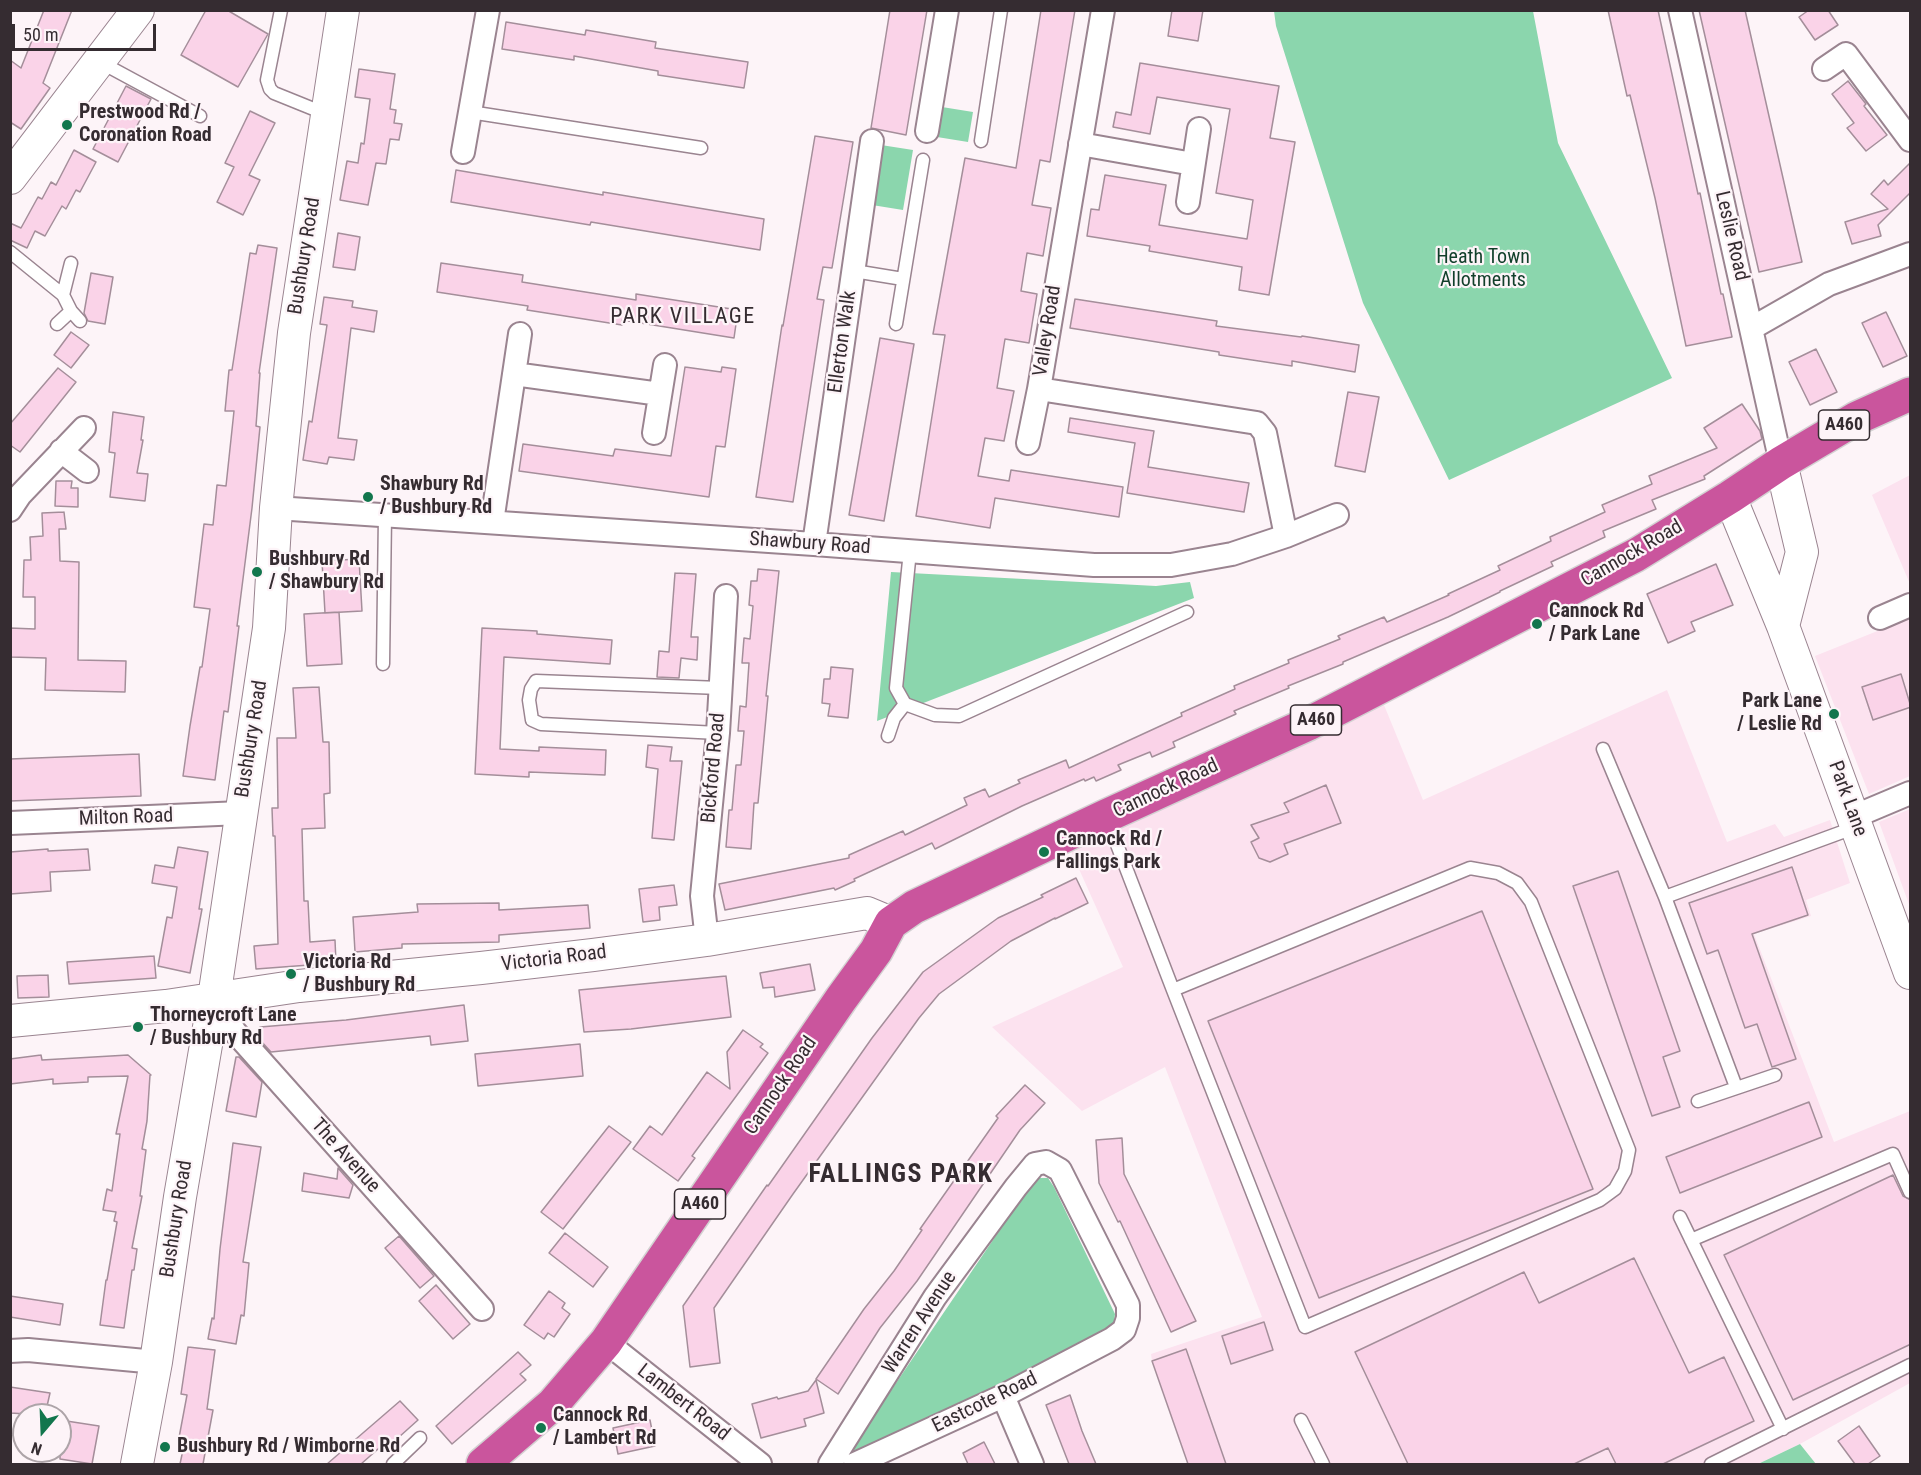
<!DOCTYPE html>
<html>
<head>
<meta charset="utf-8">
<style>
  body { margin:0 }
  #map { position:relative; width:1921px; height:1475px; overflow:hidden; background:#fdf4f8; font-family:"Roboto Condensed",sans-serif }
  canvas { display:block }
  .frame { position:absolute; inset:0; border:12px solid #352c31; pointer-events:none }
  .north { position:absolute; left:12px; top:1403px; width:60px; height:60px; box-sizing:border-box; background:#fdf4f8; border:2px solid #ada4a8; border-radius:50%; rotate:199deg; font-size:16px; font-weight:700; line-height:24px; text-align:center; color:#352c31 }
  .north::after { content:''; display:block; margin:auto; width:21px; height:27px; background:#12764d; clip-path:polygon(50% 0,100% 100%,50% 72%,0 100%) }
  .scale { position:absolute; left:12px; top:24px; width:144px; height:27px; box-sizing:border-box; border:3px solid #352c31; border-top:0; padding-left:8px; font-size:18px; line-height:21px; white-space:nowrap; color:#352c31; -webkit-text-stroke:4px #fdf4f8; paint-order:stroke }
</style>
</head>
<body>
<div id="map">
<canvas width="1921" height="1475"></canvas>
<div class="frame"></div>
<div class="north">N</div>
<div class="scale">50 m</div>
</div>
<script>
const ctx = document.querySelector('canvas').getContext('2d');
ctx.lineJoin = 'round';
function fillPath(path, color) { ctx.fillStyle = color; ctx.fill(path, 'evenodd'); }
const shape = rows => new Path2D(rows.map(r => 'M' + r).join(''));
function trace(path, color, width, dash) { ctx.strokeStyle = color; ctx.lineWidth = width; ctx.lineCap = dash ? 'butt' : 'round'; ctx.setLineDash(dash || []); ctx.stroke(path); }
function write(font, color, halo, rows, align = 'center') {
  ctx.font = font + ' "Roboto Condensed",sans-serif'; ctx.lineWidth = 4.5; ctx.setLineDash([]); ctx.textBaseline = 'middle'; ctx.strokeStyle = halo; ctx.fillStyle = color; for (const [text, x, y, turn = 0] of rows) {
    ctx.save(); ctx.translate(x, y); ctx.rotate((+turn || 0) * Math.PI / 180); ctx.textAlign = isNaN(turn) ? turn : align; if (halo) ctx.strokeText(text, 0, 0); ctx.fillText(text, 0, 0); ctx.restore();
  }
}
const built = shape([
  [1910,475,1910,584,1872,495],
  [1910,618,1910,776,1869,794,1815,656],
  [1667,690,1727,842,1775,824,1784,837,1830,820,1850,883,1806,900,1811,916,1754,934,1834,1142,1910,1111,1910,1383,1800,1444,1758,1464,1188,1464,1152,1361,1151,1354,1262,1317,1165,1067,1082,1111,992,1027,1123,967,1070,849,1384,705,1423,800],
  [1910,809,1910,907,1879,822]
]);
const green = shape([
  [1274,11,1533,11,1558,143,1672,378,1449,480,1363,303,1276,26],
  [942,107,973,112,968,142,937,137],
  [881,145,913,150,903,210,872,205],
  [891,572,1156,586,1190,582,1194,598,877,721],
  [1035,1178,1048,1178,1054,1187,1115,1314,1114,1324,1105,1333,859,1455,853,1451,856,1442],
  [1800,1444,1816,1464,1758,1464]
]);
const building = shape([
  [44,10,72,10,43,83,50,88,21,129,10,122,10,60,21,68,44,10],
  [206,10,227,10,268,34,238,87,181,55,206,10],
  [890,10,927,10,906,135,871,128,890,10],
  [1041,10,1075,10,1050,162,1040,160,1032,205,1051,208,1043,256,1027,253,1021,291,1037,294,1029,343,1005,339,997,388,1014,391,1004,441,985,438,978,476,1009,481,1011,470,1123,487,1119,517,995,498,990,528,916,516,945,335,933,334,965,158,1016,168,1041,10],
  [1172,10,1203,10,1198,41,1168,36,1172,10],
  [1608,10,1658,10,1698,194,1700,193,1721,294,1723,294,1732,337,1686,346,1655,198,1630,95,1627,96,1608,10],
  [1699,10,1745,10,1802,262,1759,272,1699,10],
  [1809,10,1828,10,1838,25,1815,40,1799,17,1809,10],
  [506,22,585,35,586,30,656,42,655,48,748,62,744,88,658,75,658,71,574,56,574,60,502,49,506,22],
  [1140,63,1279,86,1270,138,1295,142,1269,295,1239,290,1242,267,1149,251,1150,246,1087,236,1091,209,1099,210,1105,175,1166,185,1159,225,1247,239,1253,200,1216,193,1230,109,1157,97,1150,134,1113,127,1116,112,1131,115,1140,63],
  [359,69,395,74,390,109,396,110,394,123,402,124,399,140,390,139,386,164,376,163,368,205,340,200,347,161,358,163,361,143,364,144,370,99,355,97,359,69],
  [1848,81,1866,104,1864,106,1887,135,1866,151,1847,128,1854,123,1832,94,1848,81],
  [126,86,151,99,118,162,93,149,126,86],
  [250,111,275,123,249,175,260,180,243,215,217,202,234,167,225,163,250,111],
  [815,136,853,142,832,268,823,267,817,299,824,300,793,502,756,497,782,325,783,326,815,136],
  [74,150,96,162,80,192,76,190,66,209,62,206,45,236,35,231,27,248,10,240,10,223,21,228,38,197,42,199,51,182,56,185,74,150],
  [1911,162,1911,192,1878,225,1881,236,1852,244,1845,222,1888,209,1871,194,1884,180,1888,185,1911,162],
  [456,170,603,195,603,192,764,219,760,250,591,222,590,225,451,202,456,170],
  [338,233,360,237,355,270,333,267,338,233],
  [258,245,277,248,259,373,260,373,256,426,260,427,252,508,237,626,239,626,228,712,224,711,215,780,183,776,190,726,200,667,202,667,210,609,194,607,204,524,213,525,217,485,226,486,234,411,225,411,229,370,232,370,250,253,256,254,258,245],
  [441,263,523,275,522,282,636,300,636,294,738,310,734,338,622,320,622,325,527,310,528,306,437,292,441,263],
  [91,273,113,277,105,324,88,321,84,313,91,273],
  [324,297,353,301,352,307,377,311,374,332,351,328,338,438,357,440,354,460,329,457,327,464,303,460,309,421,312,422,327,325,320,324,324,297],
  [1075,299,1217,321,1216,326,1301,337,1302,336,1359,345,1355,372,1292,361,1292,366,1219,355,1219,352,1070,328,1075,299],
  [1886,312,1907,356,1883,367,1862,323,1886,312],
  [71,332,89,345,71,368,54,355,71,332],
  [880,338,914,344,884,521,849,515,880,338],
  [1816,349,1837,392,1810,405,1789,362,1816,349],
  [685,367,721,372,722,367,736,369,725,447,716,446,709,497,519,471,523,444,613,456,615,449,671,456,685,367],
  [58,368,76,382,20,452,10,445,10,424,58,368],
  [1348,392,1379,397,1365,472,1335,466,1348,392],
  [1742,404,1760,431,1762,439,1704,476,1705,479,1652,500,1656,509,1603,531,1605,537,1551,562,1553,566,1500,591,1500,592,1448,617,1343,662,1343,664,1288,686,1289,688,1234,711,1236,714,1173,742,1175,747,1152,757,1150,752,1118,765,1121,770,1096,781,1094,777,1085,781,1084,779,1022,806,935,849,932,843,854,879,855,881,835,890,834,888,725,910,719,884,849,858,849,855,903,831,905,835,967,805,964,798,985,789,989,797,1020,783,1018,780,1066,760,1069,768,1182,716,1181,713,1235,689,1234,686,1289,663,1288,660,1340,639,1338,636,1384,617,1387,622,1449,595,1448,594,1500,570,1498,566,1551,541,1550,537,1605,512,1602,505,1652,484,1649,476,1717,448,1704,428,1742,404],
  [113,412,144,417,141,440,143,440,137,473,148,474,145,501,110,497,115,453,109,452,113,412],
  [1070,418,1154,431,1148,467,1249,483,1244,512,1127,493,1135,443,1068,432,1070,418],
  [56,481,72,481,71,488,78,488,78,507,55,506,56,481],
  [64,512,66,529,59,529,60,561,79,562,78,660,126,661,125,692,45,690,46,658,10,657,10,628,35,629,35,597,23,597,24,560,31,560,30,537,43,536,42,513,64,512],
  [359,559,362,611,325,613,322,561,359,559],
  [1716,564,1733,605,1691,622,1695,631,1668,643,1647,594,1716,564],
  [758,569,779,571,766,696,768,696,758,803,754,803,751,849,726,847,729,810,732,810,736,765,741,765,744,731,738,731,740,706,746,707,749,663,742,663,744,638,750,639,753,606,749,605,751,581,757,581,758,569],
  [675,573,696,574,691,637,698,637,697,660,681,658,679,678,657,677,659,651,669,652,675,573],
  [339,612,342,664,307,666,304,614,339,612],
  [482,628,537,631,537,634,612,640,610,664,504,657,500,749,539,751,539,747,606,750,605,775,529,772,529,777,475,774,482,628],
  [831,667,853,669,848,718,828,716,830,704,822,703,824,679,830,679,831,667],
  [1901,674,1911,707,1873,720,1862,687,1901,674],
  [319,687,323,742,329,742,330,793,324,794,325,828,302,829,304,901,308,901,310,942,335,940,336,963,256,969,254,946,278,944,275,836,273,836,272,808,278,808,277,738,296,738,293,688,319,687],
  [648,745,672,747,670,761,682,761,674,840,652,838,658,769,646,767,648,745],
  [139,754,141,796,10,801,10,759,139,754],
  [1326,785,1341,823,1284,844,1288,854,1270,862,1259,858,1251,842,1259,838,1251,825,1289,812,1284,803,1326,785],
  [178,847,208,852,199,909,202,909,190,973,158,966,167,917,172,918,177,887,152,883,155,865,174,868,178,847],
  [48,849,48,851,88,849,90,870,50,872,51,891,10,894,10,852,48,849],
  [1792,867,1808,915,1752,934,1796,1059,1772,1067,1757,1024,1745,1028,1718,950,1707,954,1689,903,1792,867],
  [1618,871,1680,1051,1663,1057,1680,1107,1652,1116,1573,886,1618,871],
  [1076,878,1088,903,1055,919,1055,918,1011,941,939,994,919,1018,793,1194,714,1308,720,1363,690,1367,683,1306,767,1185,768,1186,872,1038,899,1003,923,972,998,918,1043,897,1041,895,1076,878],
  [674,885,677,905,659,907,660,920,643,922,639,889,674,885],
  [499,903,499,910,588,905,590,928,499,935,499,942,402,944,402,948,355,952,353,917,418,912,417,904,499,903],
  [1482,911,1593,1189,1319,1298,1208,1021,1482,911],
  [154,956,156,978,69,984,67,962,154,956],
  [810,964,815,990,775,997,774,987,763,988,760,973,810,964],
  [48,975,49,997,18,998,17,976,48,975],
  [726,976,731,1017,631,1029,584,1032,579,990,726,976],
  [464,1005,468,1041,431,1045,430,1036,271,1052,260,1040,260,1027,346,1020,464,1005],
  [743,1030,763,1044,760,1047,768,1053,692,1156,695,1158,678,1181,633,1149,650,1126,662,1135,707,1072,730,1089,727,1052,743,1030],
  [580,1044,583,1076,478,1086,475,1054,580,1044],
  [41,1055,42,1060,128,1055,151,1075,150,1075,147,1121,142,1149,146,1150,140,1196,142,1196,132,1248,137,1249,134,1270,132,1270,124,1328,100,1325,106,1280,107,1280,117,1222,114,1221,116,1212,103,1210,107,1189,112,1191,120,1134,116,1134,128,1076,88,1077,88,1082,53,1084,53,1079,10,1084,10,1059,41,1055],
  [236,1057,239,1057,262,1082,256,1117,226,1111,236,1057],
  [1025,1085,1045,1103,1020,1130,917,1281,880,1328,838,1394,816,1379,864,1309,894,1271,922,1230,920,1229,998,1118,996,1116,1025,1085],
  [1809,1102,1822,1137,1680,1193,1666,1157,1809,1102],
  [609,1126,631,1142,563,1229,541,1212,609,1126],
  [1122,1138,1124,1174,1196,1321,1171,1332,1120,1221,1118,1222,1099,1183,1096,1140,1122,1138],
  [233,1143,261,1147,243,1262,249,1263,244,1316,241,1315,236,1344,208,1339,212,1318,214,1319,220,1249,233,1143],
  [338,1168,353,1185,349,1198,302,1191,304,1173,337,1179,338,1168],
  [1893,1175,1903,1196,1911,1200,1911,1344,1793,1400,1724,1255,1893,1175],
  [565,1233,608,1267,593,1287,549,1253,565,1233],
  [399,1236,434,1276,420,1288,385,1248,399,1236],
  [1634,1258,1689,1373,1724,1357,1754,1421,1663,1464,1616,1464,1608,1448,1574,1464,1408,1464,1355,1352,1524,1272,1539,1303,1634,1258],
  [436,1285,470,1324,453,1339,419,1301,436,1285],
  [549,1291,565,1303,562,1308,570,1314,554,1337,548,1333,544,1339,524,1325,549,1291],
  [10,1296,63,1304,60,1325,10,1317,10,1296],
  [1264,1322,1273,1350,1231,1364,1222,1336,1264,1322],
  [188,1347,215,1350,207,1409,213,1410,203,1464,180,1464,184,1445,178,1443,187,1395,181,1394,188,1347],
  [1186,1349,1226,1464,1188,1464,1152,1361,1186,1349],
  [518,1352,531,1365,520,1374,526,1380,452,1444,436,1426,518,1352],
  [816,1380,824,1413,804,1419,806,1426,761,1438,752,1404,777,1397,778,1399,808,1391,816,1380],
  [10,1387,50,1393,45,1415,10,1413,10,1387],
  [1070,1395,1082,1431,1096,1464,1069,1464,1046,1405,1070,1395],
  [400,1401,418,1420,389,1446,386,1442,361,1464,327,1464,400,1401],
  [60,1420,99,1426,92,1464,60,1459,60,1420],
  [650,1420,655,1446,618,1454,613,1428,650,1420],
  [1859,1426,1880,1456,1868,1464,1855,1464,1838,1441,1859,1426],
  [984,1442,995,1464,968,1464,963,1453,984,1442]
]);
const lane = shape([
  [281,10,267,80,270,89,274,93,326,114],
  [100,62,200,116],
  [470,112,701,148],
  [981,141,1001,10],
  [10,252,63,295,71,311,80,321],
  [854,271,903,279],
  [63,295,71,263],
  [57,324,71,311],
  [896,324,923,160],
  [910,551,896,688,905,704,935,715,959,716,1187,612],
  [383,664,385,515],
  [718,733,541,724,532,720,529,700,531,689,536,681,720,688],
  [888,736,894,718,905,704],
  [1603,749,1665,897],
  [1106,816,1173,990,1207,1077,1305,1327,1600,1200,1615,1189,1625,1171,1629,1150,1531,902,1517,883,1498,873,1470,868,1173,990],
  [1736,1087,1665,897,1856,827],
  [1698,1101,1775,1075],
  [1680,1217,1783,1429],
  [1691,1240,1893,1154,1910,1192],
  [1301,1420,1323,1464],
  [393,1464,420,1438],
  [1711,1464,1910,1365]
]);
const street = shape([
  [1103,10,1039,389,1257,423,1265,433,1286,536],
  [1680,10,1781,463],
  [1824,69,1846,54,1910,140],
  [927,131,947,10],
  [1080,144,1193,164],
  [463,152,488,10],
  [1188,202,1199,129],
  [1752,328,1829,284,1910,254],
  [514,374,660,394],
  [654,433,665,365],
  [1028,443,1039,389],
  [61,451,87,471],
  [276,508,814,544,1094,565,1171,565,1232,554,1286,536,1337,515],
  [10,510,20,495,84,428],
  [492,522,520,334],
  [814,544,872,141],
  [1880,618,1910,605],
  [1853,817,1910,793],
  [10,823,241,813],
  [707,940,702,896,718,733,726,596],
  [214,998,235,1032,482,1309],
  [606,1342,760,1464],
  [10,1351,28,1350,156,1362],
  [1003,1396,1032,1464],
  [830,1464,935,1297,1016,1187,1035,1164,1046,1162,1060,1170,1128,1305,1128,1318,1124,1330,1112,1339,1003,1396,855,1464]
]);
const secondary = shape([
  [10,178,138,10],
  [1781,463,1802,552,1783,626],
  [1730,497,1783,626,1910,973],
  [10,1021,166,1006,299,986,481,968,593,955,707,940,867,913,891,923],
  [137,1464,156,1362,180,1197,214,998,269,628,276,508,294,333,343,10]
]);
const highway = shape([
  [483,1464,553,1404,606,1342,841,999,876,951,891,923,914,907,1106,816,1308,724,1636,555,1730,497,1781,463,1857,418,1910,394]
]);
const markers = [
  [67,125,6,"#12764d"],
  [368,497,6,"#12764d"],
  [257,572,6,"#12764d"],
  [1537,624,6,"#12764d"],
  [1834,714,6,"#12764d"],
  [1044,852,6,"#12764d"],
  [291,974,6,"#12764d"],
  [138,1027,6,"#12764d"],
  [541,1428,6,"#12764d"],
  [165,1447,6,"#12764d"]
];
const shields = [
  [1844,425,51],
  [1316,720,51],
  [700,1204,51]
];
const shieldNames = [
  ["A460",1844,425],
  ["A460",1316,720],
  ["A460",700,1204]
];
const poiNames = [
  ["Prestwood Rd /",79,113],
  ["Coronation Road",79,136],
  ["Shawbury Rd",380,485],
  ["/ Bushbury Rd",380,508],
  ["Bushbury Rd",269,560],
  ["/ Shawbury Rd",269,583],
  ["Cannock Rd",1549,612],
  ["/ Park Lane",1549,635],
  ["Park Lane",1822,702,"right"],
  ["/ Leslie Rd",1822,725,"right"],
  ["Cannock Rd /",1056,840],
  ["Fallings Park",1056,863],
  ["Victoria Rd",303,963],
  ["/ Bushbury Rd",303,986],
  ["Thorneycroft Lane",150,1016],
  ["/ Bushbury Rd",150,1039],
  ["Cannock Rd",553,1416],
  ["/ Lambert Rd",553,1439],
  ["Bushbury Rd / Wimborne Rd",177,1447]
];
const streetNames = [
  ["Leslie Road",1731,236,77],
  ["Bushbury Road",305,256,-81],
  ["Valley Road",1048,331,-81],
  ["Ellerton Walk",843,342,-82],
  ["Shawbury Road",810,544,4],
  ["Cannock Road",1632,554,-30],
  ["Bushbury Road",252,739,-81],
  ["Bickford Road",714,768,-85],
  ["Cannock Road",1166,789,-25],
  ["Park Lane",1847,799,70],
  ["Milton Road",126,818,-2],
  ["Victoria Road",554,959,-7],
  ["Cannock Road",781,1086,-56],
  ["The Avenue",345,1156,48],
  ["Bushbury Road",177,1219,-81],
  ["Warren Avenue",920,1323,-57],
  ["Lambert Road",683,1403,38],
  ["Eastcote Road",985,1403,-26]
];
const parkNames = [
  ["Heath Town",1483,258],
  ["Allotments",1483,281]
];
const quarterNames = [
  ["PARK VILLAGE",683,317]
];
const districtNames = [
  ["FALLINGS PARK",901,1175]
];
fillPath(built, '#fce2ef');
fillPath(green, '#8bd6ad');
fillPath(building, '#fad3e8');
trace(building, '#a48e9a', 1.5);
trace(lane, '#9a8490', 15);
trace(street, '#9a8490', 26);
trace(secondary, '#9a8490', 34);
trace(highway, '#d3d1d2', 36);
trace(lane, '#fff', 12);
trace(street, '#fff', 22);
trace(secondary, '#fff', 32);
trace(highway, '#ca559d', 33);
for (const [x, y, r, color] of markers) { const dot = new Path2D(); dot.arc(x, y, r, 0, 2 * Math.PI); ctx.fillStyle = color; ctx.fill(dot); trace(dot, '#fdf4f8', 2); }
for (const [x, y, w] of shields) { const box = new Path2D(); box.roundRect(x - w / 2, y - 15, w, 30, 4.5); ctx.fillStyle = '#fdf4f8'; ctx.fill(box); trace(box, '#352c31', 1.5); }
write('bold 18px', '#352c31', null, shieldNames);
write('bold 20px', '#352c31', '#fdf4f8', poiNames, 'left');
write('20px', '#352c31', '#fdf4f8', streetNames);
write('20px', '#113f2a', '#fdf4f8', parkNames);
ctx.letterSpacing = '1.5px';
write('22px', '#352c31', '#fdf4f8', quarterNames);
ctx.letterSpacing = '0px';
ctx.letterSpacing = '1.5px';
write('bold 26px', '#352c31', '#fdf4f8', districtNames);
ctx.letterSpacing = '0px';
</script>
</body>
</html>
